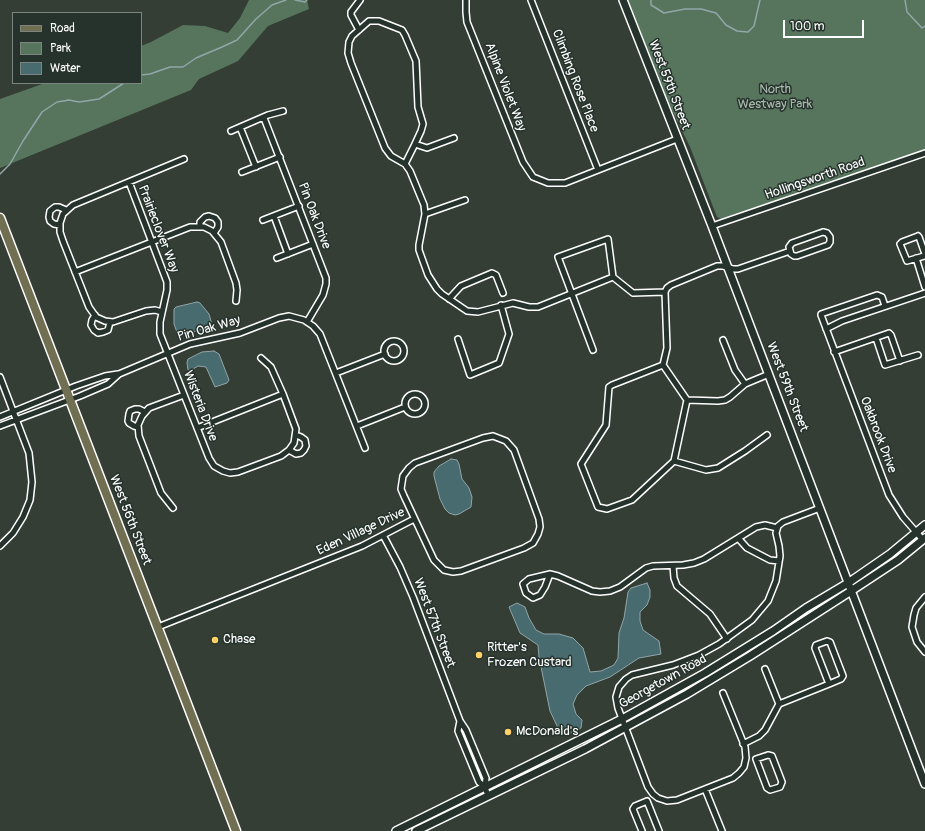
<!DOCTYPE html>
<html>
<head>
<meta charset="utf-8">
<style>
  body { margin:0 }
  #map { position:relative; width:925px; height:831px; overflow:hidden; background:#343e35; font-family:Pangolin,sans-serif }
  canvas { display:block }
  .legend { position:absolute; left:12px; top:12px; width:130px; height:72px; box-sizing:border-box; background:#26332d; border:1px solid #7d8581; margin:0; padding:5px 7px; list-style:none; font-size:12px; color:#fff }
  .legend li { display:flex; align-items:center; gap:8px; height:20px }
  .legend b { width:20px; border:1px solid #7d8581 }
  .scale { position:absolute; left:783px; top:20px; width:81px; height:18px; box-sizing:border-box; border:2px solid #fff; border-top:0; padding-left:5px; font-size:12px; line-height:14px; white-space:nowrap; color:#fff; -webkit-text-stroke:3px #26332d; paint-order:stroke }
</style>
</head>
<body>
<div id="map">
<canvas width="925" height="831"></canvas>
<ul class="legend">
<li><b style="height:5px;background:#716f52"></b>Road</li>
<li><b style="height:11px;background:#57755d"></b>Park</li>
<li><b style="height:11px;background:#486b6f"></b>Water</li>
</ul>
<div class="scale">100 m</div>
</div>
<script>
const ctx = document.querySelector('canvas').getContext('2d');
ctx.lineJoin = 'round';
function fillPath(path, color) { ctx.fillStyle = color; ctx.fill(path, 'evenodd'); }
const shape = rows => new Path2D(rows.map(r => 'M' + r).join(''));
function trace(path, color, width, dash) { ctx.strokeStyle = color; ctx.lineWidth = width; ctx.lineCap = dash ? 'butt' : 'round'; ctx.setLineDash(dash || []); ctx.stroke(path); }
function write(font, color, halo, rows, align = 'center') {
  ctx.font = font + ' Pangolin,sans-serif'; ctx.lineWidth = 3; ctx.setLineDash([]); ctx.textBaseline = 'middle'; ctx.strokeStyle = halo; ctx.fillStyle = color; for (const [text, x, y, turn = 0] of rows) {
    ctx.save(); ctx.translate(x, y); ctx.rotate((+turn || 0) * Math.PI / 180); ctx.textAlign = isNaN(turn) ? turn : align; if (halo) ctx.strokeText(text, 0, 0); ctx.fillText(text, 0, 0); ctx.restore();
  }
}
const green = shape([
  [249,0,307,0,309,9,268,26,238,61,199,79,191,90,0,168,0,99,45,83,141,83,141,46,151,42,183,25,205,26,228,33,240,18],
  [628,0,925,0,925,150,721,219,717,217,690,147,671,108]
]);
const water = shape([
  [197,302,200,303,209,314,211,321,211,327,182,335,178,335,174,324,174,309,176,307,197,302],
  [214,351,219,354,229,380,227,383,215,387,206,367,198,366,190,371,188,370,187,363,188,359,202,352,214,351],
  [451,459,457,460,459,464,462,479,469,488,472,497,471,507,459,514,455,515,449,513,445,509,440,499,434,476,434,472,439,466,451,459],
  [647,583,650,590,650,597,647,605,640,612,640,621,643,630,659,641,661,654,639,658,610,677,586,686,577,695,573,704,576,714,582,720,581,728,573,733,564,733,558,728,550,711,539,657,538,645,520,633,509,607,517,603,525,607,529,618,536,630,544,634,559,634,573,638,583,648,590,672,601,671,614,665,618,658,619,633,624,618,628,592,631,588,647,583]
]);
const stream = shape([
  [295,0,305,2,307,0],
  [651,0,651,5,664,13,685,9,701,9,716,13,726,25,737,31,748,32,754,26,760,0],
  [905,0,907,12,922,28,925,26],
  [141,75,150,74,170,67,183,67,196,58,222,47,237,40,256,19,272,5,286,0],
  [0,174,10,164,23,141,42,112,57,102,69,100,79,102,99,99,124,83]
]);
const street = shape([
  [466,0,466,12,467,22,523,162,533,177,548,183,565,183,677,139],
  [531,0,598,170],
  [359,30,351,15,351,12,360,0],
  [264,118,326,278,326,284,323,295,307,322],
  [240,127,256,167],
  [231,131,268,115,283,111],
  [415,144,421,131,423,124,418,107,416,61,405,35,402,30,379,21,369,21,352,36,349,42,348,53,351,63,385,148,391,156,405,164,410,171,424,205,425,214,465,200],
  [405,164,415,144,427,148,454,138],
  [242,172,280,157],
  [129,182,167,282,167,290,160,322,160,334,209,458,214,466,223,471,230,473,238,472,281,456,289,450,294,443,296,429,283,394,271,367,261,358],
  [425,214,419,245,419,250,428,275,437,289,442,294,467,311,478,312,513,303,529,307,538,307,613,277],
  [274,216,288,254],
  [263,220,299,206],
  [60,225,54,224,50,221,49,217,50,211,55,207,59,207,66,210],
  [200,226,200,222,205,217,209,216,215,218,218,222,218,227,214,233],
  [712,226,925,153],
  [823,232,827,233,830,237,830,242,828,245,797,256,794,256,791,254,789,247,792,243,823,232],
  [918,236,919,237,925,254,924,256,907,261,900,244,902,242,918,236],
  [277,258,313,244],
  [916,258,925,287],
  [75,272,190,227,204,227,212,231,221,242,236,283,237,290,236,301],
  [613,277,633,293,665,292],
  [449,299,461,286,492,273,496,275,503,293],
  [885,306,882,297,877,295,821,314,821,315,889,495,903,517,923,540],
  [162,312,155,310,146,311,113,322,105,321,96,317,89,307,63,241,60,232,60,223,63,214,73,205,184,159],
  [95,315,92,320,91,325,94,330,98,333,103,332,108,330,110,322],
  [826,329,842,321,925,293],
  [876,338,885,365,918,355],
  [458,339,470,375,499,363,509,334,501,305],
  [723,340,735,370,745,384],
  '384 351a10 10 0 1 1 20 0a10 10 0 1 1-20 0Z',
  [593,350,558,257,608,239,613,277],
  [834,352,889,333,891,335,900,361],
  [663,365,612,385,609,387,606,425,581,464,598,507,607,509,632,500,674,461,687,400],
  [336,373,385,354],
  [0,377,29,453,32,482,30,500,23,517,13,533,0,546],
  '405 404a10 10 0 1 1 20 0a10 10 0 1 1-20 0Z',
  [687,400,663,365,667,348,665,292,667,288,671,285,717,266,723,266,733,269,738,269,790,251],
  [687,400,718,401,725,400,730,397,745,384,769,374],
  [0,417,76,386,105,376,118,374],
  [0,426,80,396,108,384,119,374,190,344,240,333,279,318,289,316,304,320,313,326,320,334,365,448],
  [357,426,405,407],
  [138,427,134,426,129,423,128,421,129,414,130,411,135,409,139,409,145,412],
  [197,428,283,394],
  [493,436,506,441,514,450,539,519,540,527,538,534,533,543,524,548,461,571,453,572,444,570,434,560,404,496,401,489,403,476,409,468,415,463,483,438,493,436],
  [289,450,296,454,301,453,304,450,306,446,305,440,301,437,296,435],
  [674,461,706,470,718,468,745,451,767,435],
  [173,508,161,493,139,436,138,425,142,416,149,408,184,395],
  [383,535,400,567,413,597,460,721,466,730,486,778,485,787,488,796],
  [738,538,747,548,770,560,779,561],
  [673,566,674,578,677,586,710,614,727,639],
  [550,574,545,587,540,595,533,598,526,593,523,584,529,579,550,574,558,576,592,591,600,592,610,591,620,587,646,568,653,566,683,565,694,563,704,559,756,527,765,525,777,528],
  [925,597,916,608,914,615,912,627,917,642,925,652],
  [158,627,362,546,414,519],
  [827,641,830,642,843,676,841,679,829,684,815,648,816,645,827,641],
  [723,693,745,747,746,758,744,767,739,773,733,778,677,800,667,801,658,798,653,794,648,787,618,708,616,697,619,687,626,679,632,675,673,665,699,655,719,644,752,620,768,601,776,581,780,556,779,546,776,533,778,526,783,522,820,508],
  [779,704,829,684],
  [460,721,458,731,479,782,485,787],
  [743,744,759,736,765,730,779,704,765,669],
  [768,755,772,756,782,782,780,787,770,790,767,788,756,759,768,755],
  [705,789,722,831],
  [642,831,633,809,635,806,647,801,659,831]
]);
const secondary = shape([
  [623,0,712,226,925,784],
  [396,831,622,719,705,673,773,631,806,608,848,583,890,554,925,525],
  [416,831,585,749,687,694,750,656,851,591,898,560,925,538]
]);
const primary = shape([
  [0,218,236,831]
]);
const markers = [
  [215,640,4,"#ffd166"],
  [479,655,4,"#ffd166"],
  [508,732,4,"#ffd166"]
];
const streetNames = [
  ["Climbing Rose Place",575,81,69],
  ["West 59th Street",669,85,69],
  ["Alpine Violet Way",505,87,69],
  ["Hollingsworth Road",815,179,-19],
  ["Pin Oak Drive",314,216,69],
  ["Prairieclover Way",158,229,69],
  ["Pin Oak Way",209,329,-16],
  ["West 59th Street",787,387,69],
  ["Wisteria Drive",200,406,69],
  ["Oakbrook Drive",878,435,69],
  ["West 56th Street",130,520,69],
  ["Eden Village Drive",361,532,-25],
  ["West 57th Street",434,623,69],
  ["Georgetown Road",663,682,-29]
];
const parkNames = [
  ["North",775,90],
  ["Westway Park",775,105]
];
const poiNames = [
  ["Chase",223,640],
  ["Ritter's",487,648],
  ["Frozen Custard",487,663],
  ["McDonald's",516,732]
];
fillPath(green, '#57755d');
fillPath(water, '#486b6f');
trace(water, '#91a6a9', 1);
trace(stream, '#91a6a9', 1.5);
trace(street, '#fff', 8);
trace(secondary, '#fff', 10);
trace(primary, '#fff', 11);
trace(street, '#26332d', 5);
trace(secondary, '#26332d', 7);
trace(primary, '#716f52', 8);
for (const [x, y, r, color] of markers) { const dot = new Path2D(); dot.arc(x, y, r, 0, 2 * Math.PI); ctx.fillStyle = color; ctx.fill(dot); trace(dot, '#26332d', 1.5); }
write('13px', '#fff', '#26332d', streetNames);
write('13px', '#abbaae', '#26332d', parkNames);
write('13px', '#fff', '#26332d', poiNames, 'left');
</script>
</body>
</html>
